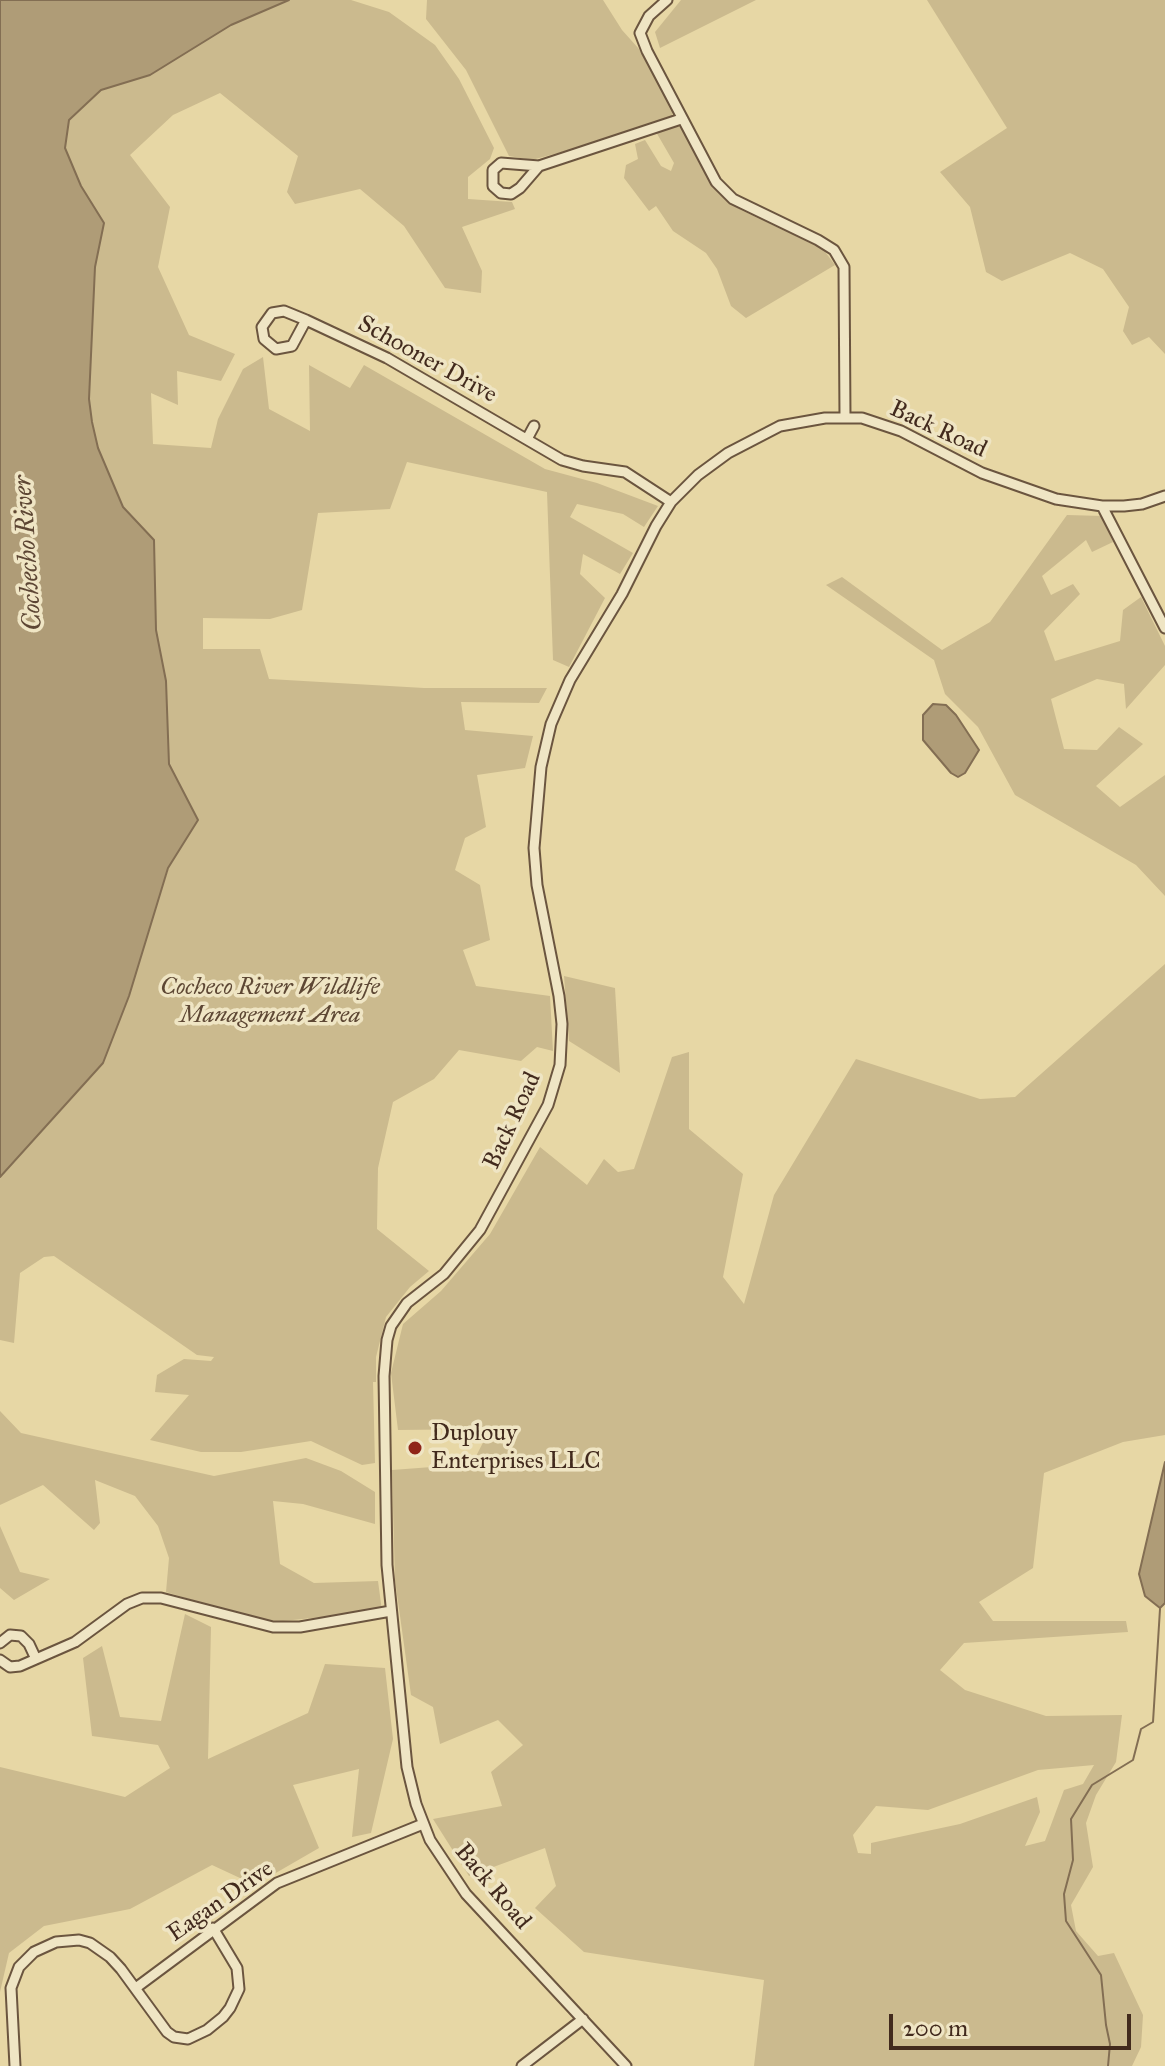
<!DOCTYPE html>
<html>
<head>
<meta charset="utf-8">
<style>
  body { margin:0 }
  #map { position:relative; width:1165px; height:2066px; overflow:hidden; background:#e7d7a5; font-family:"IM FELL Great Primer",serif }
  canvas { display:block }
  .scale { position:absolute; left:889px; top:2014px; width:242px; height:36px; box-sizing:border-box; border:4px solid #422a1d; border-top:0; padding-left:10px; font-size:24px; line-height:28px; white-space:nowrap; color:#422a1d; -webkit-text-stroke:6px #efe5c4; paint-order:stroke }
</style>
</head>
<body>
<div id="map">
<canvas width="1165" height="2066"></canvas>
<div class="scale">200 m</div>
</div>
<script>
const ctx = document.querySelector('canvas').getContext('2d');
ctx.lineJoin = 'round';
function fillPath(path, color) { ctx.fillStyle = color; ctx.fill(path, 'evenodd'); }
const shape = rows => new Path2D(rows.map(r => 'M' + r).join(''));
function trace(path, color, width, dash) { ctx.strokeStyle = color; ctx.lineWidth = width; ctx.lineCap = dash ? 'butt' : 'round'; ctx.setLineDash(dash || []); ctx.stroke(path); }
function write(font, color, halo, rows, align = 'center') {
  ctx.font = font + ' "IM FELL Great Primer",serif'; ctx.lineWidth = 7; ctx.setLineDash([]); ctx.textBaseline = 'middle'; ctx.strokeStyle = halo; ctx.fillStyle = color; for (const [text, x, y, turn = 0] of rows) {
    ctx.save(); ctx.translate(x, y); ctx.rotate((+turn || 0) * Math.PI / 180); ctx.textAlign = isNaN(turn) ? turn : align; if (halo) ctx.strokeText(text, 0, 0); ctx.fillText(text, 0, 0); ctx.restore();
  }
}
const green = shape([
  [289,0,351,0,389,12,435,45,459,79,494,148,490,159,468,177,468,199,512,202,515,209,462,227,482,271,481,293,445,288,404,226,360,189,295,204,287,192,298,156,220,93,173,115,130,155,170,207,158,267,189,335,235,354,221,381,177,371,178,405,151,393,153,444,211,448,218,419,243,369,263,357,269,409,310,431,309,365,350,388,364,365,545,469,597,483,658,506,644,527,623,514,577,504,570,517,633,553,620,574,583,554,580,574,605,598,569,667,553,660,547,492,407,462,390,509,318,513,302,610,270,619,203,618,203,649,260,649,269,679,424,688,547,688,539,703,461,702,465,730,533,736,525,768,477,775,486,827,465,838,455,870,480,885,490,940,463,950,476,986,550,996,553,1051,537,1047,521,1061,459,1050,434,1079,393,1102,378,1168,377,1229,429,1271,410,1287,386,1317,376,1357,376,1382,373,1382,375,1463,362,1465,311,1441,241,1452,201,1452,150,1440,189,1395,155,1392,157,1375,184,1359,211,1361,214,1357,197,1355,54,1256,44,1257,20,1273,14,1343,0,1340,0,1177,8,1169,154,914,169,867,171,804,166,681,156,630,154,540,123,507,98,448,92,422,89,399,95,267,104,224,81,186,65,148,69,120,101,90,150,75,231,25],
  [427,0,603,0,622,30,639,49,673,112,671,118,616,137,532,160,509,156,466,70,426,19],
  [681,0,756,0,660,48,655,32],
  [927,0,1165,0,1165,354,1149,337,1132,345,1123,331,1129,307,1103,269,1070,253,1002,281,986,272,970,207,940,172,1007,128],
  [675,126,681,127,714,186,726,200,741,210,823,249,835,265,746,318,731,306,717,269,706,253,673,231,656,206,649,211,624,178,626,165,638,159,635,144,645,140,661,166,671,171,674,163,656,132],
  [1067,515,1102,516,1113,542,1092,552,1086,540,1042,576,1051,595,1073,584,1080,594,1044,631,1055,661,1120,641,1123,610,1141,597,1165,646,1165,665,1126,709,1124,684,1097,679,1051,699,1064,749,1097,750,1119,727,1143,744,1096,786,1120,807,1165,775,1165,896,1136,865,1015,795,978,727,945,694,934,660,826,585,842,577,942,650,990,622],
  [1165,964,1165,1435,1123,1442,1044,1473,1033,1568,979,1602,993,1621,1126,1621,1128,1632,964,1643,940,1670,965,1690,1046,1716,1122,1715,1116,1762,1096,1795,1086,1823,1093,1867,1071,1905,1076,1931,1098,1956,1114,1953,1143,2015,1141,2047,1132,2066,754,2066,764,1980,584,1952,535,1908,556,1886,545,1848,469,1876,433,1819,502,1806,491,1772,523,1745,498,1720,440,1744,433,1707,411,1695,395,1580,392,1470,472,1464,490,1429,398,1430,391,1373,403,1324,441,1291,490,1234,540,1147,587,1185,604,1159,618,1172,634,1169,672,1057,689,1052,689,1129,743,1174,723,1277,744,1304,774,1195,856,1059,980,1099,1015,1097],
  [1094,1765,1083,1784,1064,1790,1045,1841,1025,1846,1040,1812,1037,1797,960,1824,871,1843,871,1854,858,1853,853,1835,876,1806,928,1810,1038,1770],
  [564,976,615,988,620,1073,569,1041],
  [0,1411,21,1433,214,1476,306,1458,341,1471,375,1492,375,1524,303,1504,273,1501,280,1564,314,1583,378,1581,382,1611,283,1621,258,1620,166,1592,169,1558,158,1526,135,1496,95,1480,100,1523,94,1530,43,1485,0,1505],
  [0,1526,20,1572,50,1579,14,1600,0,1588],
  [185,1614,211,1627,208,1759,308,1713,325,1664,385,1668,393,1739,371,1833,352,1837,359,1769,293,1785,319,1848,255,1885,212,1865,130,1909,44,1926,9,1953,0,1992,0,1767,125,1797,170,1768,158,1745,92,1736,83,1658,102,1646,120,1717,161,1721]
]);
const water = shape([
  [0,0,289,0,231,25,150,75,101,90,69,120,65,148,81,186,104,223,95,267,89,399,92,422,98,448,123,507,154,540,156,630,166,681,169,764,198,820,168,868,129,996,103,1063,0,1177,0,0],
  [933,704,946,705,956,715,979,750,965,773,958,777,951,773,923,740,923,715,933,704],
  [1165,1462,1165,1603,1160,1608,1145,1596,1139,1574,1165,1462]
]);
const stream = shape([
  [1108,2066,1110,2044,1106,2025,1101,1975,1066,1921,1064,1894,1073,1860,1071,1819,1092,1785,1133,1760,1141,1729,1153,1722,1160,1609]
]);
const street = shape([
  [667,0,649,16,640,33,647,51,716,182,733,199,818,240,834,250,844,267,845,417],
  [539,166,520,188,511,194,501,193,493,186,493,170,501,163,539,166,681,119],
  [284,311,306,320,292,346,276,349,264,339,262,327,272,313,284,311],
  [306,320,387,358,562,460,583,466,625,472,671,502],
  [527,439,534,426],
  [1102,506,1165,628],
  [0,1643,10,1635,21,1636,29,1644,36,1659],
  [0,1660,10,1667,20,1666,75,1642,127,1604,142,1598,161,1598,273,1627,300,1627,391,1611],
  [137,1987,277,1883,423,1824],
  [15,2066,11,1988,19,1967,34,1952,56,1942,79,1940,90,1943,110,1957,121,1969,167,2032,174,2037,188,2039,207,2030,223,2017,230,2008,239,1989,237,1968,213,1928],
  [522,2066,583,2019],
  [626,2066,466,1894,430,1840,416,1804,407,1767,387,1565,384,1376,387,1340,391,1326,407,1303,444,1274,480,1230,548,1105,560,1065,562,1024,559,996,537,885,534,848,541,767,551,724,570,680,622,594,656,526,671,502,698,475,728,453,780,426,825,418,862,418,901,431,982,473,1056,499,1102,506,1124,506,1142,504,1165,496]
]);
const markers = [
  [415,1448,8,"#8f2418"]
];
const streetNames = [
  ["Schooner Drive",427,360,29],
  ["Back Road",938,430,25],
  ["Back Road",513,1121,-65],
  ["Back Road",492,1887,50],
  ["Eagan Drive",221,1902,-35]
];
const parkNames = [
  ["Cocheco River Wildlife",270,988],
  ["Management Area",270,1016]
];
const poiNames = [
  ["Duplouy",431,1434],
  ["Enterprises LLC",431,1462]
];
const waterNames = [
  ["Cochecho River",29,553,-94]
];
fillPath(green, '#cbba8e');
fillPath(water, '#af9c77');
trace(water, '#836e53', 2);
trace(stream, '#836e53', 2);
trace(street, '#6b553f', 13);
trace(street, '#efe5c4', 9);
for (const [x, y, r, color] of markers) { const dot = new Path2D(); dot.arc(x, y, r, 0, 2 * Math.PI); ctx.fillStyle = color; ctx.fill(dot); trace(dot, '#efe5c4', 3); }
write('24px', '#422a1d', '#efe5c4', streetNames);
write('italic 24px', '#5d4734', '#efe5c4', parkNames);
write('24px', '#422a1d', '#efe5c4', poiNames, 'left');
write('italic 26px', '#5d4634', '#efe5c4', waterNames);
</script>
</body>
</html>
